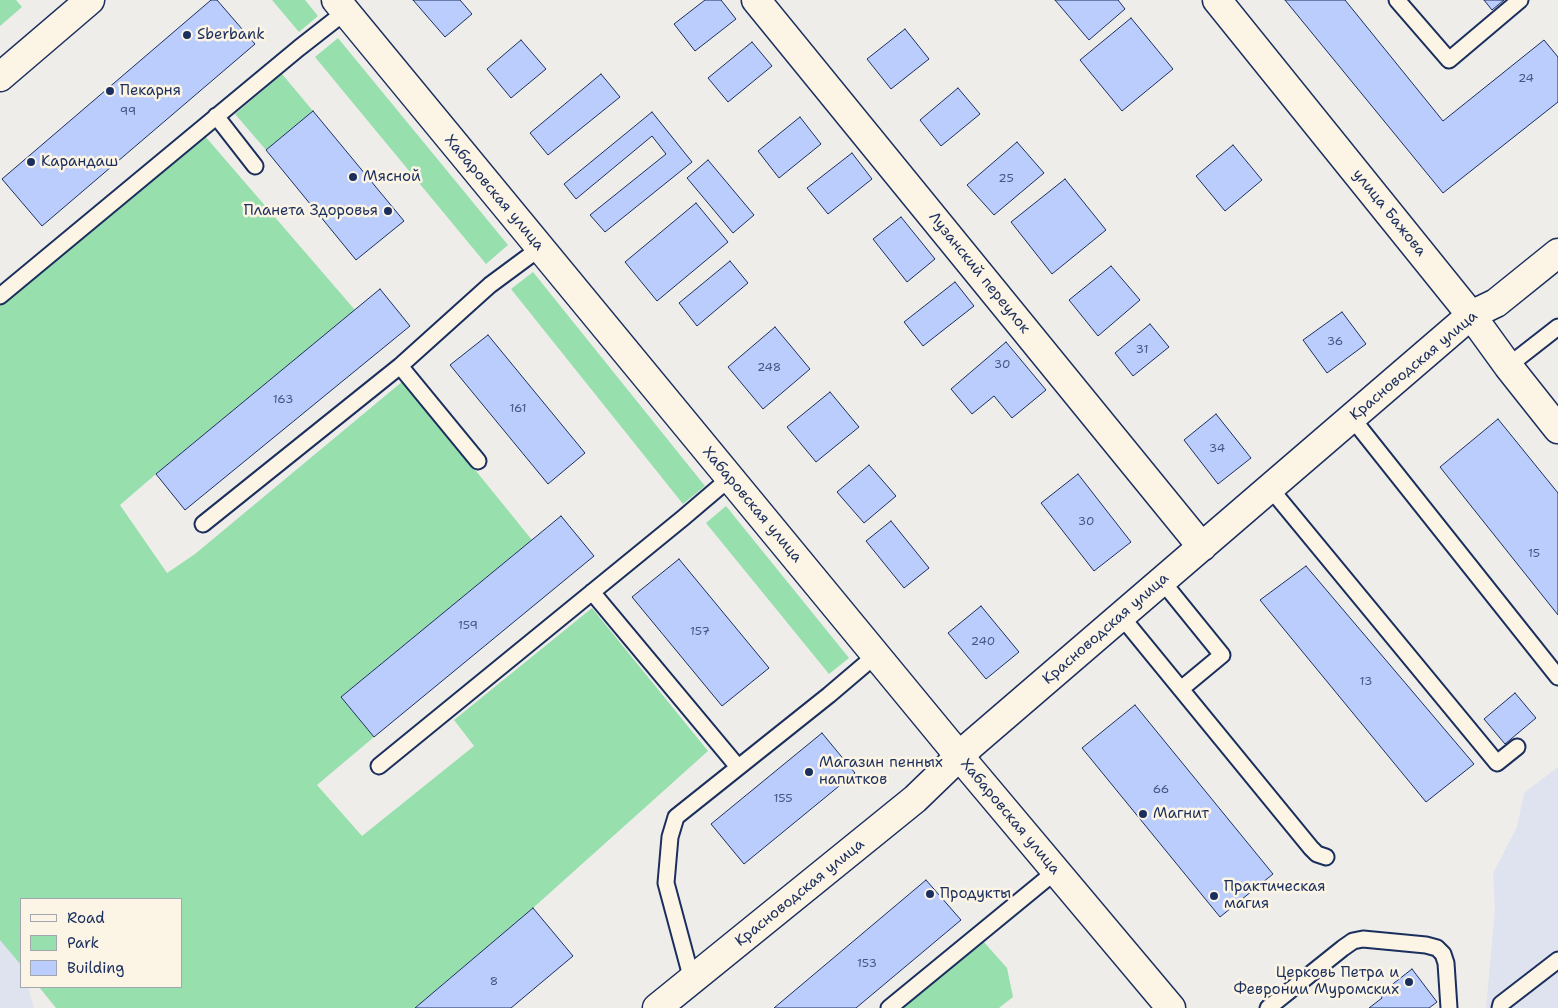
<!DOCTYPE html>
<html>
<head>
<meta charset="utf-8">
<style>
  body { margin:0 }
  #map { position:relative; width:1558px; height:1008px; overflow:hidden; background:#efedea; font-family:"Shantell Sans",sans-serif }
  canvas { display:block }
  .legend { position:absolute; left:20px; top:898px; width:162px; height:90px; box-sizing:border-box; background:#fcf5e5; border:1px solid #a2a6af; margin:0; padding:6px 9px; list-style:none; font-size:15px; color:#1b2f5e }
  .legend li { display:flex; align-items:center; gap:10px; height:25px }
  .legend b { width:25px; border:1px solid #a2a6af }
</style>
</head>
<body>
<div id="map">
<canvas width="1558" height="1008"></canvas>
<ul class="legend">
<li><b style="height:6px;background:#fcf5e5"></b>Road</li>
<li><b style="height:14px;background:#97dfad"></b>Park</li>
<li><b style="height:14px;background:#bbcdfd"></b>Building</li>
</ul>
</div>
<script>
const ctx = document.querySelector('canvas').getContext('2d');
ctx.lineJoin = 'round';
function fillPath(path, color) { ctx.fillStyle = color; ctx.fill(path, 'evenodd'); }
const shape = rows => new Path2D(rows.map(r => 'M' + r).join(''));
function trace(path, color, width, dash) { ctx.strokeStyle = color; ctx.lineWidth = width; ctx.lineCap = dash ? 'butt' : 'round'; ctx.setLineDash(dash || []); ctx.stroke(path); }
function write(font, color, halo, rows, align = 'center') {
  ctx.font = font + ' "Shantell Sans",sans-serif'; ctx.lineWidth = 5; ctx.setLineDash([]); ctx.textBaseline = 'middle'; ctx.strokeStyle = halo; ctx.fillStyle = color; for (const [text, x, y, turn = 0] of rows) {
    ctx.save(); ctx.translate(x, y); ctx.rotate((+turn || 0) * Math.PI / 180); ctx.textAlign = isNaN(turn) ? turn : align; if (halo) ctx.strokeText(text, 0, 0); ctx.fillText(text, 0, 0); ctx.restore();
  }
}
const built = shape([
  [1558,767,1558,1008,1486,1008,1495,909,1493,873,1517,827,1524,793],
  [0,896,21,966,21,987,28,987,34,1008,0,1008]
]);
const green = shape([
  [0,0,16,0,22,7,0,26],
  [272,0,305,0,318,16,299,32],
  [338,38,508,245,486,264,315,57],
  [282,74,313,111,266,150,235,114],
  [204,135,355,310,156,474,120,505,167,573,195,554,403,381,532,540,341,697,374,737,317,785,362,836,474,746,454,720,592,608,708,751,533,908,415,1008,56,1008,39,987,181,987,181,899,21,899,21,965,0,940,0,306],
  [533,272,705,486,683,504,511,289],
  [726,506,849,658,829,674,706,523],
  [983,941,1007,968,1013,997,999,1008,894,1008,940,970]
]);
const building = shape([
  [211,0,217,0,255,44,42,226,2,179,211,0],
  [413,0,460,0,472,14,445,37,413,0],
  [705,0,721,0,736,19,695,51,674,24,705,0],
  [1055,0,1118,0,1125,9,1089,40,1055,0],
  [1285,0,1345,0,1443,121,1544,40,1558,57,1558,102,1443,193,1285,0],
  [1484,0,1504,0,1492,10,1484,0],
  [1131,18,1173,69,1122,111,1080,60,1131,18],
  [905,29,929,59,891,89,867,59,905,29],
  [521,40,546,69,511,98,487,69,521,40],
  [752,42,772,66,728,102,708,78,752,42],
  [601,74,620,97,548,155,530,133,601,74],
  [958,88,980,114,941,146,920,120,958,88],
  [313,111,404,221,356,260,266,150,313,111],
  [652,112,692,162,605,232,590,215,666,154,652,136,576,199,564,184,652,112],
  [800,117,821,144,779,178,758,151,800,117],
  [1017,142,1044,173,994,215,967,185,1017,142],
  [1233,145,1262,180,1225,211,1196,176,1233,145],
  [852,153,872,179,828,214,807,188,852,153],
  [708,160,754,215,733,233,687,178,708,160],
  [1065,179,1106,230,1052,274,1011,222,1065,179],
  [696,203,728,242,657,301,625,262,696,203],
  [901,217,935,259,907,282,873,239,901,217],
  [730,261,748,283,697,326,679,303,730,261],
  [1111,266,1140,300,1098,336,1069,300,1111,266],
  [955,282,974,306,923,346,904,322,955,282],
  [380,289,410,326,185,510,156,474,380,289],
  [1342,312,1366,344,1327,373,1303,340,1342,312],
  [1150,324,1169,347,1133,376,1115,353,1150,324],
  [775,327,810,369,763,409,728,367,775,327],
  [488,335,585,453,548,484,450,365,488,335],
  [1006,342,1046,390,1012,418,994,396,972,414,951,389,1006,342],
  [830,392,859,427,816,462,787,427,830,392],
  [1216,414,1251,458,1218,484,1184,440,1216,414],
  [1498,419,1558,493,1558,615,1440,467,1498,419],
  [869,465,896,496,864,523,837,492,869,465],
  [1078,474,1131,542,1094,571,1041,503,1078,474],
  [561,516,594,556,374,737,341,697,561,516],
  [891,521,929,568,904,588,866,541,891,521],
  [679,559,769,668,722,706,632,597,679,559],
  [1306,566,1474,764,1426,802,1260,600,1306,566],
  [981,606,1019,652,986,679,948,633,981,606],
  [1515,693,1536,718,1505,744,1484,719,1515,693],
  [1135,705,1273,874,1220,917,1082,748,1135,705],
  [822,733,855,773,744,864,711,824,822,733],
  [926,880,961,920,856,1008,774,1008,926,880],
  [533,908,573,956,511,1008,415,1008,533,908],
  [1412,969,1437,1002,1429,1008,1369,1008,1382,998,1380,994,1412,969]
]);
const lane = shape([
  [1397,0,1449,60,1520,0],
  [216,116,255,166],
  [0,296,299,48,345,12],
  [400,366,478,461],
  [1508,366,1558,327],
  [1352,418,1558,677],
  [1270,488,1497,763,1517,747],
  [203,524,400,366,490,285,540,248],
  [1162,581,1222,655,1181,689],
  [592,592,738,767],
  [1121,616,1311,848,1317,854,1326,857],
  [379,766,683,518,730,478],
  [692,980,666,883,670,837,676,817,829,695,876,655],
  [889,1008,1056,871],
  [1268,1008,1343,948,1353,941,1363,939,1426,945,1437,948,1443,954,1446,963,1449,1008],
  [1500,1008,1501,1004,1558,960]
]);
const street = shape([
  [756,0,1202,547],
  [1217,0,1471,315,1508,366,1558,429],
  [657,1008,915,799,971,745,1471,315,1496,303,1558,253]
]);
const secondary = shape([
  [336,0,960,757,1171,1008],
  [0,77,90,0]
]);
const markers = [
  [187,35,5,"#1b2f5e"],
  [110,91,5,"#1b2f5e"],
  [31,162,5,"#1b2f5e"],
  [353,177,5,"#1b2f5e"],
  [388,211,5,"#1b2f5e"],
  [809,772,5,"#1b2f5e"],
  [1143,814,5,"#1b2f5e"],
  [930,894,5,"#1b2f5e"],
  [1214,896,5,"#1b2f5e"],
  [1409,982,5,"#1b2f5e"]
];
const numberNames = [
  ["24",1526,79],
  ["99",128,112],
  ["25",1006,179],
  ["36",1335,342],
  ["31",1142,350],
  ["30",1002,365],
  ["248",769,368],
  ["163",283,400],
  ["161",518,409],
  ["34",1217,449],
  ["30",1086,522],
  ["15",1534,554],
  ["159",468,626],
  ["157",700,632],
  ["240",983,642],
  ["13",1366,682],
  ["66",1161,790],
  ["155",783,799],
  ["153",867,964],
  ["8",494,982]
];
const poiNames = [
  ["Sberbank",197,35],
  ["Пекарня",120,91],
  ["Карандаш",41,162],
  ["Мясной",363,177],
  ["Планета Здоровья",378,211,"right"],
  ["Магазин пенных",819,763],
  ["напитков",819,780],
  ["Магнит",1153,814],
  ["Практическая",1224,887],
  ["магия",1224,904],
  ["Продукты",940,894],
  ["Церковь Петра и",1399,973,"right"],
  ["Февронии Муромских",1399,990,"right"]
];
const streetNames = [
  ["Хабаровская улица",494,193,50],
  ["улица Бажова",1389,213,51],
  ["Лузанский переулок",979,273,51],
  ["Красноводская улица",1414,366,-40],
  ["Хабаровская улица",752,505,50],
  ["Красноводская улица",1106,629,-41],
  ["Хабаровская улица",1010,817,50],
  ["Красноводская улица",800,893,-39]
];
fillPath(built, '#dfe3f0');
fillPath(green, '#97dfad');
fillPath(building, '#bbcdfd');
trace(building, '#1b2f5e', 1);
trace(lane, '#1b2f5e', 19);
trace(street, '#1b2f5e', 31);
trace(secondary, '#1b2f5e', 31);
trace(lane, '#fcf5e5', 15);
trace(street, '#fcf5e5', 28);
trace(secondary, '#fcf5e5', 28);
for (const [x, y, r, color] of markers) { const dot = new Path2D(); dot.arc(x, y, r, 0, 2 * Math.PI); ctx.fillStyle = color; ctx.fill(dot); trace(dot, '#fcf5e5', 2); }
write('12px', '#435686', null, numberNames);
write('15px', '#1b2f5e', '#fcf5e5', poiNames, 'left');
write('15px', '#1b2f5e', '#fcf5e5', streetNames);
</script>
</body>
</html>
